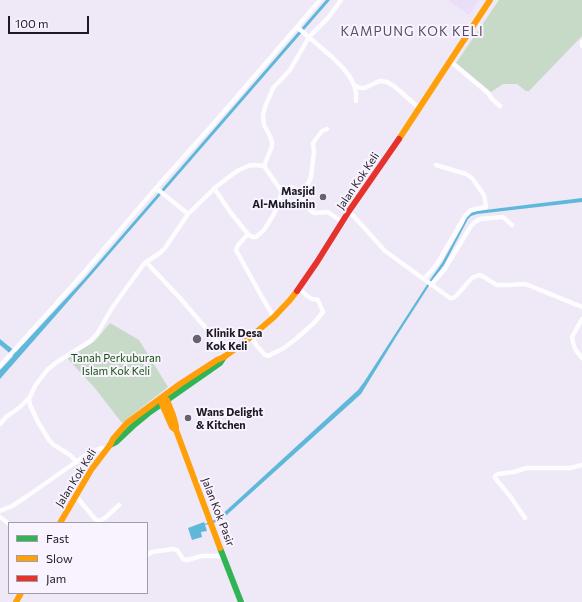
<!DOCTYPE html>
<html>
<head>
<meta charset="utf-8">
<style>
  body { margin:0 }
  #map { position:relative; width:582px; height:602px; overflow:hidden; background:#efe8f7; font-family:Commissioner,sans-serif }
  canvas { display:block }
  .legend { position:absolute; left:8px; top:522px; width:140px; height:72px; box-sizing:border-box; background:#f8f3fe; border:1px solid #a19ca6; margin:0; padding:5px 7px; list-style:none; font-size:12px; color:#1e1a23 }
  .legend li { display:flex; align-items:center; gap:8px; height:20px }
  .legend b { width:20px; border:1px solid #a19ca6 }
  .scale { position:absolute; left:8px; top:16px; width:81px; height:18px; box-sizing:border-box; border:2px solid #1e1a23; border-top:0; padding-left:5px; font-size:12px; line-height:14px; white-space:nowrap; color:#1e1a23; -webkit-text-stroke:3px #f8f3fe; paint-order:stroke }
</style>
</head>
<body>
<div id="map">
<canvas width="582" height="602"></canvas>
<ul class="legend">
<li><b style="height:5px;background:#30b455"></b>Fast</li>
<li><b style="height:5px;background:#ff9f0a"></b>Slow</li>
<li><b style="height:5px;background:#e5322d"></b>Jam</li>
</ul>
<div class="scale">100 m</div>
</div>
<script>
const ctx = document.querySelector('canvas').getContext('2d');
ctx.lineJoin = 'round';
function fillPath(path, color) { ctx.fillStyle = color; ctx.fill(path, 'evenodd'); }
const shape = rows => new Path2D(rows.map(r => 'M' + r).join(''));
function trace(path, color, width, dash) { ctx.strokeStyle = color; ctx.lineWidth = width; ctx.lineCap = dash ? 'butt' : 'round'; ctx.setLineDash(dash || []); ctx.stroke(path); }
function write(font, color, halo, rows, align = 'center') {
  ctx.font = font + ' Commissioner,sans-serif'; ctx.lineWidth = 4; ctx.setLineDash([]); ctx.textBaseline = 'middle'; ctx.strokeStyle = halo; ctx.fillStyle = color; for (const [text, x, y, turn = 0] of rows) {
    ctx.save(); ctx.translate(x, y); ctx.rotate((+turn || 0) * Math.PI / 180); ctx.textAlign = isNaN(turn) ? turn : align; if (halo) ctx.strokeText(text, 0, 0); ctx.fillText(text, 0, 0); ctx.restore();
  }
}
const built = shape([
  [448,0,479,0,469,15]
]);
const green = shape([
  [499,0,582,0,582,36,529,91,526,91,517,84,503,84,491,92,456,63],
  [110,323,139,340,168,387,122,423,94,387,67,358,94,342]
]);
const water = shape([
  [326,0,330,0,86,281,0,379,0,370,13,356,0,345,0,339,16,352,84,279],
  [582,198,582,202,477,214,471,216,468,219,444,265,434,278,396,337,361,394,220,521,205,525,207,531,201,532,202,537,192,540,188,528,204,522,205,524,217,519,358,390,364,382,432,277,442,263,463,225,466,218,471,213,477,211]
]);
const street = shape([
  [297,27,332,57,343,68,350,77,354,85,356,93,356,101],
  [582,42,582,46],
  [450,61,488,93,492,99,500,106],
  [354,85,360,88,365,88,377,82,381,81,387,82,394,86,419,108],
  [264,166,272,146,272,142,270,136,264,125,263,115,265,107,273,88,290,70,309,37,328,18,341,0],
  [264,166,282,192],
  [214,188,231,213,248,234,238,245,236,250,263,299,274,317],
  [299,191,308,184,311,177,314,152,313,143,322,131,327,129],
  [349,211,385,251,450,298,453,298,456,296,472,278,479,275,482,276,497,285,509,285,524,284,528,285,582,307],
  [188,214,217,186,237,171,248,166,254,165,264,166],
  [248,234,252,237,256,237,264,230,274,214,282,192,290,187,293,188,299,191,310,210,314,213,328,212,342,222],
  [146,262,180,298,228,354],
  [424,279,433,269,440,259,465,216,471,210,486,207,484,195,472,178,466,174,436,165],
  [431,285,444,270,471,226,475,222,480,219,503,217,512,225],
  [582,319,572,337,573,342,575,349,582,358],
  [251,337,257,346,265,355,268,356,284,348,297,338,315,322,323,312,318,300,312,299,306,295,299,288],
  [0,366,81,276,156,188,222,114,320,0],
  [0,424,6,417,20,407,30,397],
  [77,462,70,455,54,445,49,440,38,422,30,405,29,399,35,386,47,370,57,362,89,342,97,334,112,308,143,265,146,262,160,253,165,248,188,214,156,188],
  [76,496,95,519,99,521,105,518,119,505],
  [0,511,12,506,26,497,90,452,102,448,106,449],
  [0,517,9,524],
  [525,518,510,496,495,478,495,476,498,474,514,472,526,468,570,468,582,465],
  [147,555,152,552,173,549,177,550,183,559,187,560,202,556,224,556]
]);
const fast = shape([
  [110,445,116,442,133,426,150,412,220,363,224,357],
  [220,548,241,602]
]);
const slow = shape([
  [399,139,490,0],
  [163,400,167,400,173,415,176,426,176,430,220,548],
  [163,402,162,404,172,427,176,430],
  [60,523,91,470,110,445,113,439,127,423,180,384,217,360,224,357,247,340,274,317,290,300,297,291],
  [16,602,21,593]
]);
const jam = shape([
  [297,291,317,262,349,211,399,139]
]);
const markers = [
  [323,197,4,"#67626d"],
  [197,339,5,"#67626d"],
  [188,418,4,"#67626d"]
];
const streetNames = [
  ["Jalan Kok Keli",358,181,-56],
  ["Jalan Kok Keli",76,478,-58],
  ["Jalan Kok Pasir",218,512,69]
];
const poiNames = [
  ["Masjid",315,191,"right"],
  ["Al-Muhsinin",315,204,"right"],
  ["Klinik Desa",206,333],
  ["Kok Keli",206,346],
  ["Wans Delight",196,412],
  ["& Kitchen",196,425]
];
const parkNames = [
  ["Tanah Perkuburan",116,358],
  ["Islam Kok Keli",116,371]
];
const quarterNames = [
  ["KAMPUNG KOK KELI",412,32]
];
fillPath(built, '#eadef8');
fillPath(green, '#c7dac7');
fillPath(water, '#5fb8da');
trace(street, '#fdfcfe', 4.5);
trace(fast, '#30b455', 6);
trace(slow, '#ff9f0a', 6);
trace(jam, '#e5322d', 6);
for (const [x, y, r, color] of markers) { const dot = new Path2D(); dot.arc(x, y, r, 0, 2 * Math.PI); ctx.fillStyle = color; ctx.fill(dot); trace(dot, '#f8f3fe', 1.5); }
write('11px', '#1e1a23', '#f8f3fe', streetNames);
write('bold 11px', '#1e1a23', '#f8f3fe', poiNames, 'left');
write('11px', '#14540c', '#f8f3fe', parkNames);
ctx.letterSpacing = '1px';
write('13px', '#5a4f66', '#f8f3fe', quarterNames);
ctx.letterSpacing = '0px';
</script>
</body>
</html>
